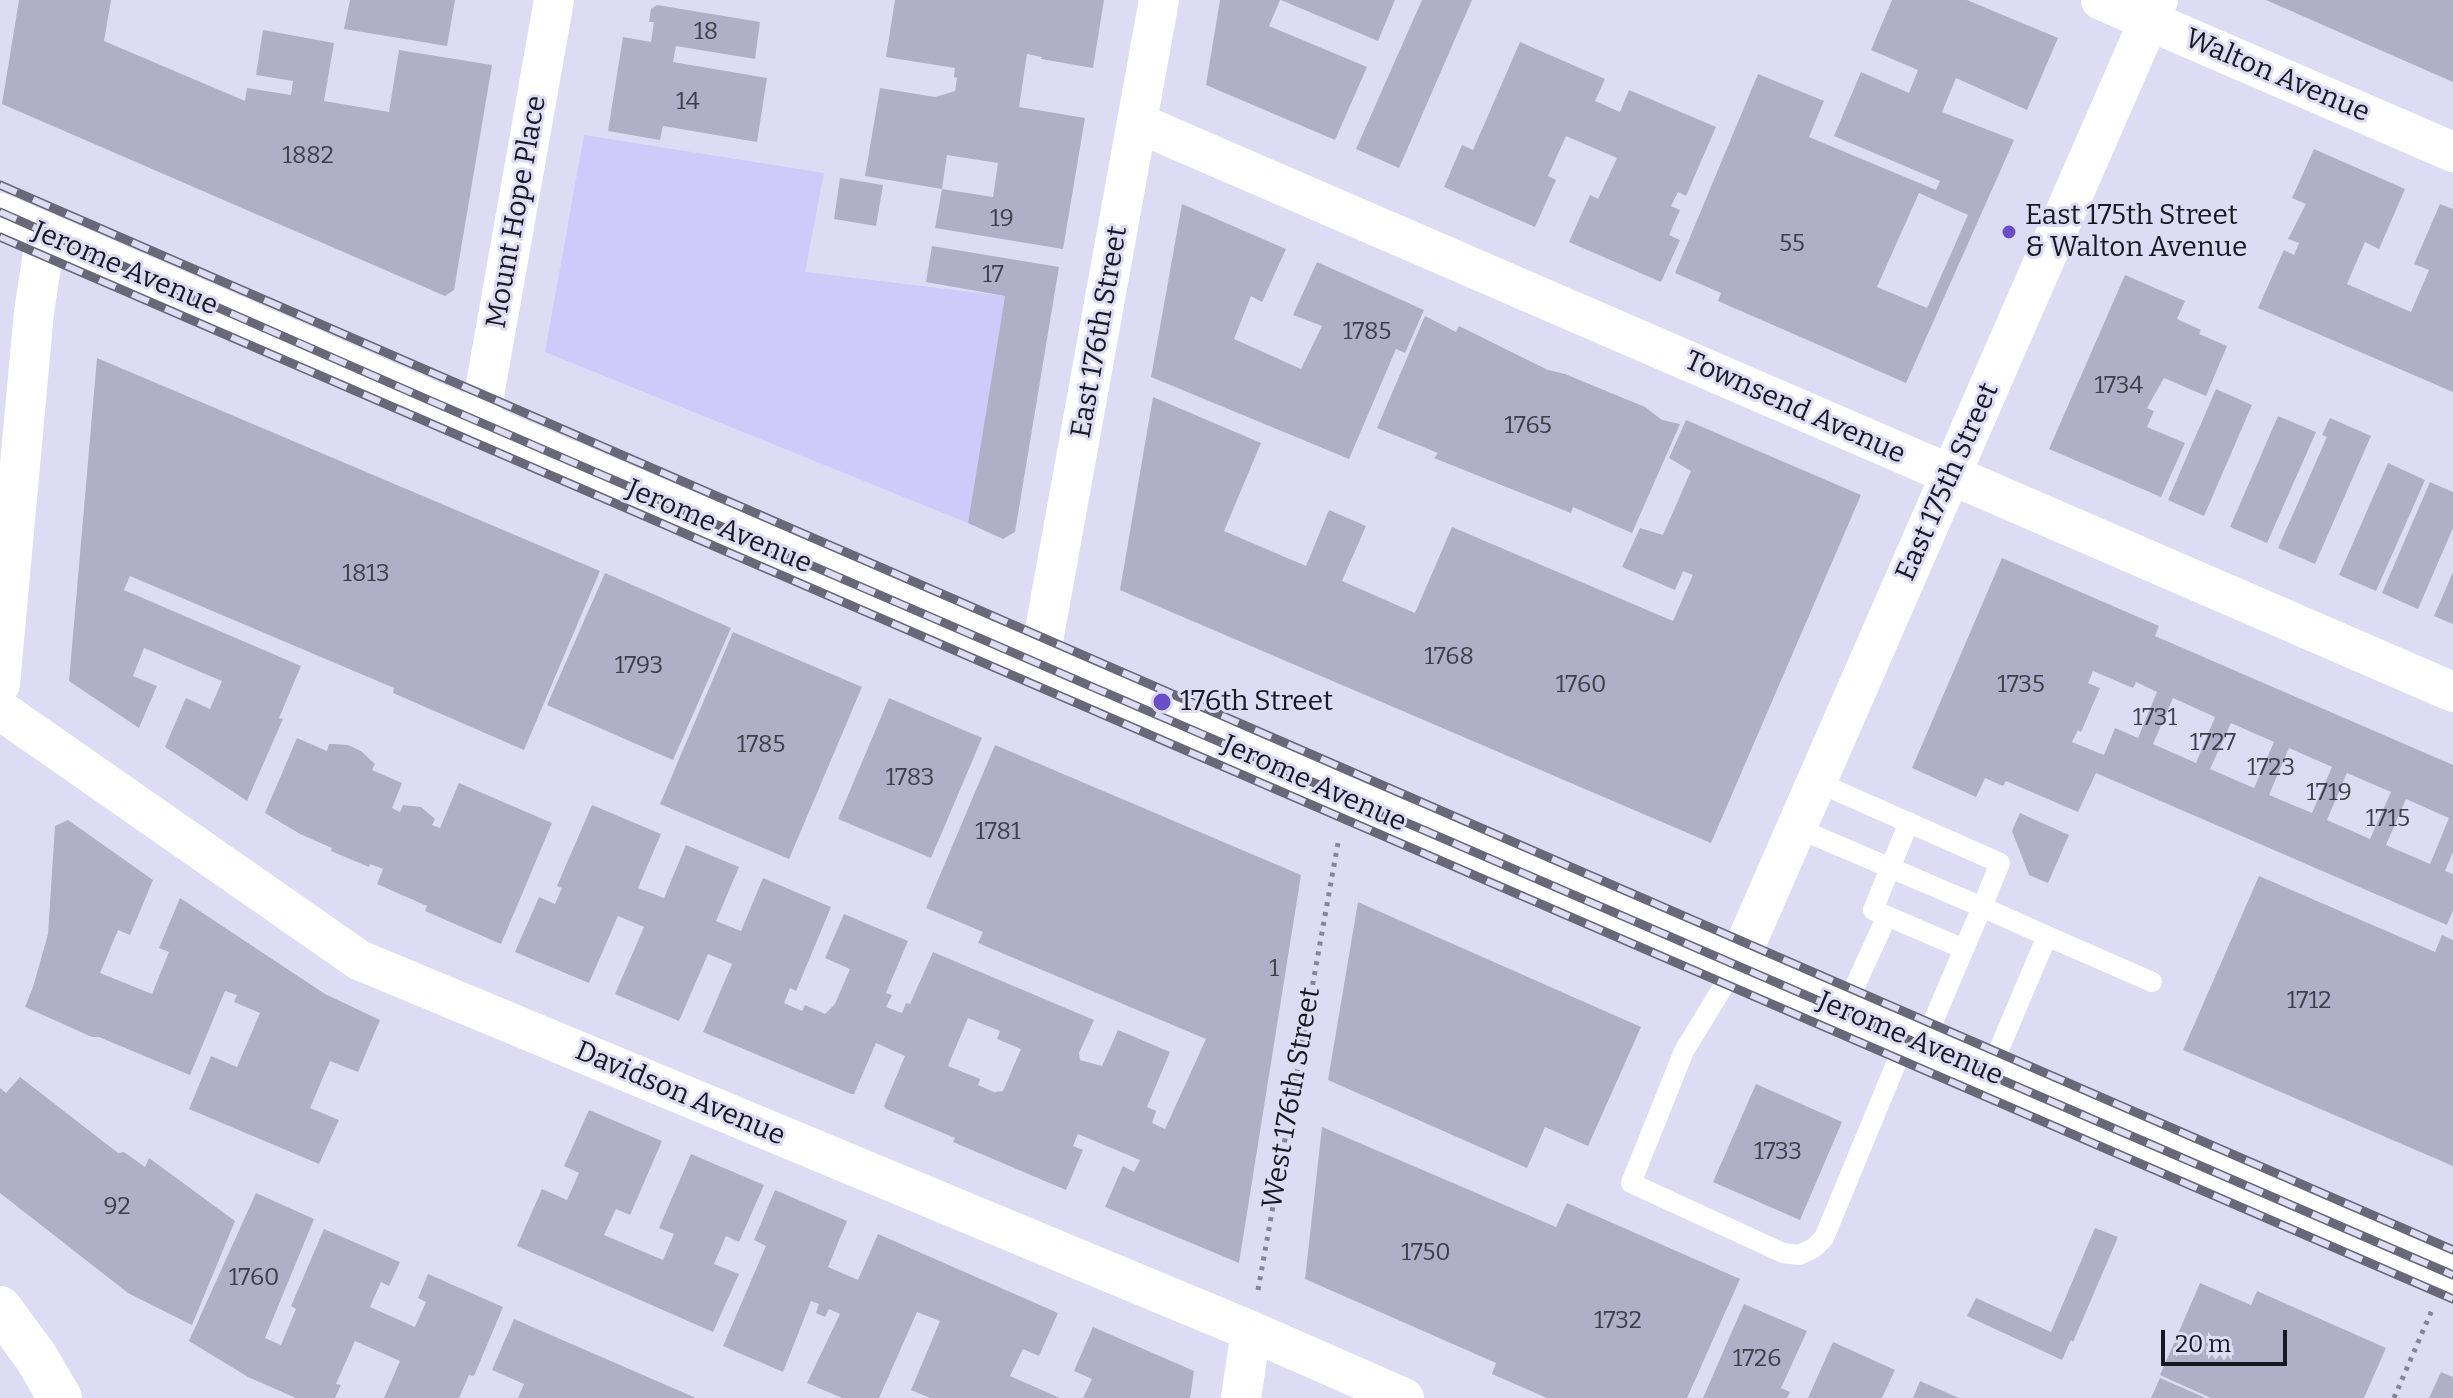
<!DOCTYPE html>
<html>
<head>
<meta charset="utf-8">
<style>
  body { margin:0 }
  #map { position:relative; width:2453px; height:1398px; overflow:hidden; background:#dedcf5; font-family:Bitter,serif }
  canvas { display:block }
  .scale { position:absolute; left:2161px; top:1330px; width:126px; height:36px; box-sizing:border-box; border:4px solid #191821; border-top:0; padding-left:10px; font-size:24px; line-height:28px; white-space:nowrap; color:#191821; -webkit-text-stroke:6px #dedcf5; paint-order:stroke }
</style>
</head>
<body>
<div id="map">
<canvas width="2453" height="1398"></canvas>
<div class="scale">20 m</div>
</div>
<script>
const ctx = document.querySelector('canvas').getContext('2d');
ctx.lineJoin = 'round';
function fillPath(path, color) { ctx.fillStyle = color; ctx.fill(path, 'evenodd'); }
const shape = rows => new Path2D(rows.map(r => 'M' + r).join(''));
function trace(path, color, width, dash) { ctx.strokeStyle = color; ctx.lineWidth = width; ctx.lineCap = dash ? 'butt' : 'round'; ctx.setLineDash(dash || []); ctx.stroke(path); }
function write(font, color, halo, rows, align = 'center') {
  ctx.font = font + ' Bitter,serif'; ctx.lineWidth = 6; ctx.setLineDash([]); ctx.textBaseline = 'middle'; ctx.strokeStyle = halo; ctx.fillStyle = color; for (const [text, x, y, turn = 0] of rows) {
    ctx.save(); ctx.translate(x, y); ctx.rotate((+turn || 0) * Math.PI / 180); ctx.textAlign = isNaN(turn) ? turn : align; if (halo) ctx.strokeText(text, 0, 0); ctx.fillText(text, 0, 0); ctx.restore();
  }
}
const green = shape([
  [584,135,824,173,805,272,1005,296,968,523,545,352]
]);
const building = shape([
  [19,0,111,0,104,41,245,101,247,88,291,95,293,81,256,75,263,30,334,43,324,101,389,112,399,50,492,65,454,290,445,296,2,104],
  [350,0,455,0,447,46,344,29],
  [895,0,1104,0,1093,68,1041,59,1042,57,1027,54,1019,107,1085,118,1063,249,935,228,942,189,993,197,998,163,947,155,942,189,865,176,880,88,935,97,955,91,957,78,954,77,955,68,886,57],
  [1220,0,1280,0,1269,26,1367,67,1335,140,1206,85],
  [1281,0,1395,0,1378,41],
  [1422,0,1472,0,1399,168,1356,149],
  [1892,0,1967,0,2058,38,2027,110,1956,78,1942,112,2014,140,1906,383,1718,301,1721,293,1675,273,1758,74,1824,101,1809,137,1936,190,1940,181,1834,136,1861,72,1909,93,1918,70,1871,50],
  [1919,193,1968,215,1927,308,1877,287],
  [2266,0,2453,0,2453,82],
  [657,5,760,22,755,59,676,46,673,62,767,78,757,142,663,126,660,140,608,131,623,37,651,42,654,22,649,22,651,9],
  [1520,42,1605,79,1595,101,1620,112,1629,90,1716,127,1686,196,1678,192,1671,206,1680,210,1669,235,1680,240,1661,282,1569,242,1590,195,1598,199,1617,158,1566,136,1548,176,1556,180,1535,227,1444,187,1462,145,1473,150],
  [2314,149,2405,189,2379,249,2365,242,2347,284,2411,312,2429,270,2414,264,2440,204,2453,209,2453,392,2258,308,2284,250,2294,255,2299,243,2288,239,2306,204,2292,198],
  [840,178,883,185,876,226,834,219],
  [1182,204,1286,249,1262,302,1251,296,1234,339,1301,369,1322,326,1293,315,1317,262,1424,310,1405,353,1396,349,1349,459,1151,377],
  [932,246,1059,267,1015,532,1003,539,968,523,1005,296,926,282],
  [2125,275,2185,301,2177,319,2201,330,2199,334,2227,346,2206,396,2164,378,2147,408,2154,411,2147,427,2185,443,2161,497,2049,449],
  [1425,316,1456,332,1459,326,1548,370,1565,374,1645,407,1662,420,1680,424,1632,533,1573,507,1571,513,1434,458,1438,453,1377,428],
  [97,358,600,571,524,750,393,693,394,688,130,576,124,590,301,666,279,718,283,719,247,801,165,747,186,698,210,709,222,681,144,648,133,676,157,686,139,728,69,681],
  [2216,389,2252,405,2204,516,2168,500],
  [1153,397,1261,443,1224,531,1306,566,1329,510,1366,526,1342,581,1415,613,1452,527,1673,621,1693,575,1683,571,1675,590,1622,567,1640,528,1663,535,1691,471,1669,458,1686,420,1861,495,1711,843,1120,590],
  [2278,416,2316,432,2267,543,2230,527],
  [2330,418,2371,436,2315,564,2278,548,2327,437,2322,435],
  [2388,463,2425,480,2376,591,2339,575],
  [2430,482,2453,492,2453,528,2418,609,2382,593],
  [2002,558,2159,626,2155,636,2453,765,2453,852,2445,871,2453,874,2453,910,2447,925,2096,773,2078,812,2006,781,2003,786,1985,778,1976,797,1912,768],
  [2093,671,2133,688,2136,682,2157,692,2138,738,2115,728,2104,755,2072,742,2078,730,2081,732,2100,688,2088,683],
  [2173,698,2215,717,2196,763,2153,744],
  [2231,723,2274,742,2254,788,2210,769],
  [2289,748,2332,767,2312,813,2269,795],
  [2347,773,2391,792,2370,839,2327,820],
  [2406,799,2449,818,2430,864,2386,845],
  [2453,572,2453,624,2434,616],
  [605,573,731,628,673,760,547,705],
  [733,632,862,687,789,859,660,804],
  [889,698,982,738,931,858,838,819],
  [297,738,327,751,329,744,334,744,348,745,361,751,375,764,372,770,402,783,392,808,400,812,403,805,421,807,435,819,432,825,440,828,459,783,552,823,501,944,425,911,427,906,377,884,383,869,370,864,369,867,331,851,332,848,300,834,265,813],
  [995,745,1301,875,1239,1263,1105,1207,1123,1166,1134,1172,1140,1160,1078,1134,1073,1146,1083,1150,1066,1190,953,1142,955,1138,886,1109,884,1106,905,1056,876,1043,854,1094,851,1094,703,1032,732,964,708,954,679,1021,615,994,644,927,618,916,589,983,515,952,539,897,555,904,562,888,557,886,592,805,661,834,638,888,664,898,686,845,739,867,716,921,741,931,763,878,831,907,796,991,790,988,784,1003,802,1011,805,1005,825,1014,835,1004,850,969,825,958,844,914,908,941,886,993,892,995,886,1007,902,1013,906,1003,910,1004,933,952,1094,1020,1079,1053,1080,1060,1102,1066,1118,1030,1170,1052,1147,1107,1156,1111,1152,1123,1165,1129,1206,1039,978,943,983,932,926,908],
  [968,1018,1000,1031,997,1039,1021,1049,1003,1091,994,1092,978,1085,980,1079,948,1066],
  [2020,813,2069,835,2048,883,2029,875,2012,831],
  [68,820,153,880,130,935,118,930,100,973,152,994,169,952,159,948,180,898,325,994,380,1020,358,1072,330,1061,310,1108,339,1120,319,1164,189,1109,211,1056,237,1067,260,1013,234,1002,237,995,225,991,190,1075,99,1037,92,1037,25,1007,33,987,48,934,55,826],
  [2259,876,2435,952,2442,935,2453,940,2453,1166,2183,1050],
  [1358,902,1641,1027,1588,1146,1545,1127,1527,1168,1328,1080],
  [20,1077,118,1153,124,1152,145,1167,149,1158,235,1221,192,1325,128,1293,0,1193,0,1088,6,1093],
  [1756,1084,1842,1122,1800,1220,1713,1182],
  [589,1110,662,1141,630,1215,616,1209,604,1235,663,1260,674,1234,659,1228,691,1154,764,1185,739,1242,726,1236,714,1264,739,1274,713,1332,517,1246,542,1189,567,1200,579,1173,564,1166],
  [1322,1127,1556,1227,1567,1203,1740,1279,1687,1398,1547,1398,1492,1374,1496,1363,1305,1279],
  [775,1190,847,1221,828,1267,858,1280,878,1234,1058,1313,1039,1356,1023,1349,1010,1376,1060,1398,930,1398,911,1390,940,1321,917,1312,879,1398,842,1398,807,1383,840,1314,829,1309,825,1317,816,1313,819,1304,811,1301,783,1372,723,1346,766,1246,754,1240],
  [256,1193,314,1219,265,1338,281,1345,296,1309,291,1306,324,1229,400,1262,389,1286,381,1282,370,1307,415,1327,426,1302,418,1298,428,1274,503,1307,474,1376,469,1375,459,1398,384,1398,400,1361,355,1341,336,1384,341,1385,335,1398,296,1398,248,1377,189,1341],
  [2095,1228,2118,1237,2073,1342,2071,1340,2062,1360,1967,1316,1976,1298,2051,1332],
  [2200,1283,2251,1305,2257,1291,2386,1348,2364,1398,2211,1398,2160,1375],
  [1744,1304,1807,1331,1781,1388,1790,1392,1787,1398,1703,1398],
  [514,1319,696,1398,518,1398,524,1384,492,1370],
  [1093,1327,1194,1371,1190,1398,1083,1398,1092,1379,1074,1371],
  [1833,1342,1895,1370,1882,1398,1808,1398],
  [2441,1372,2453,1377,2453,1398,2429,1398],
  [2160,1378,2192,1392,2206,1398,2151,1398],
  [1920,1381,1959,1398,1913,1398]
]);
const path = shape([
  [1258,1290,1338,843],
  [2394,1398,2432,1310]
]);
const lane = shape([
  [1909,822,1873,910,1964,949,1923,1045],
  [1797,828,1982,907,2000,863,1817,782],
  [1964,949,1982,907,2047,936],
  [1737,964,1684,1051,1631,1183,1783,1253,1799,1255,1814,1248,1824,1238,1907,1037],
  [1844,1010,1887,916],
  [1989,1073,2047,936,2152,982]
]);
const street = shape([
  [2101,0,2453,152],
  [1138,123,2453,692],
  [479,424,554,0],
  [1039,663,1159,0],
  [0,684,34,312,46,234],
  [0,710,359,960,1251,1331,1404,1398],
  [1737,964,2158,0],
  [1241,1398,1251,1331]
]);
const secondary = shape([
  [0,215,507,436,1039,663,1346,799,1737,964,2453,1274],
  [0,1308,36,1357,60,1398]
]);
const rail = shape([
  [0,185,2453,1250],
  [0,212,431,401,2453,1275],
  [0,237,2453,1299]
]);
const markers = [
  [2009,232,8,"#6a4ec7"],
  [1162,702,10,"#6a4ec7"]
];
const numberNames = [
  ["18",706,32],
  ["14",688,102],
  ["1882",308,156],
  ["19",1002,219],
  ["55",1792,244],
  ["17",993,275],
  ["1785",1367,332],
  ["1734",2119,386],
  ["1765",1528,426],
  ["1813",366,574],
  ["1768",1449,657],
  ["1793",639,666],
  ["1760",1581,685],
  ["1735",2021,685],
  ["1731",2155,718],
  ["1727",2213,743],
  ["1785",761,745],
  ["1723",2271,768],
  ["1783",910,778],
  ["1719",2329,793],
  ["1715",2388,819],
  ["1781",998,832],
  ["1",1274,969],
  ["1712",2309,1001],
  ["1733",1778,1152],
  ["92",117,1207],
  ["1750",1426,1253],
  ["1760",254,1278],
  ["1732",1618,1321],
  ["1726",1757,1359]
];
const streetNames = [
  ["Walton Avenue",2277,76,23],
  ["Mount Hope Place",517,212,-80],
  ["Jerome Avenue",125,269,23],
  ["East 176th Street",1100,332,-80],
  ["Townsend Avenue",1795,408,24],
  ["East 175th Street",1948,482,-66],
  ["Jerome Avenue",719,527,23],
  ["Jerome Avenue",1314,784,24],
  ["Jerome Avenue",1910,1039,23],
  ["Davidson Avenue",680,1094,23],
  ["West 176th Street",1292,1098,-80]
];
const poiNames = [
  ["East 175th Street",2025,216],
  ["& Walton Avenue",2025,248],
  ["176th Street",1180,702]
];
fillPath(green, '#cecaf9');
fillPath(building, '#b1afc7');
trace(path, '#868597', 5, [4, 6]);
trace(lane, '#fff', 20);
trace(street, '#fff', 40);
trace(secondary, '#fff', 44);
trace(rail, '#696878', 9);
trace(rail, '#dedcf5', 6, [18]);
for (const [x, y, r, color] of markers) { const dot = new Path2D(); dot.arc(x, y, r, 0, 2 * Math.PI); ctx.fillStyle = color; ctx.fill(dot); trace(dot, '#dedcf5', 3); }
write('24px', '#3f3e4a', null, numberNames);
write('28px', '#191821', '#dedcf5', streetNames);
write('28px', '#191821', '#dedcf5', poiNames, 'left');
</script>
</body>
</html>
